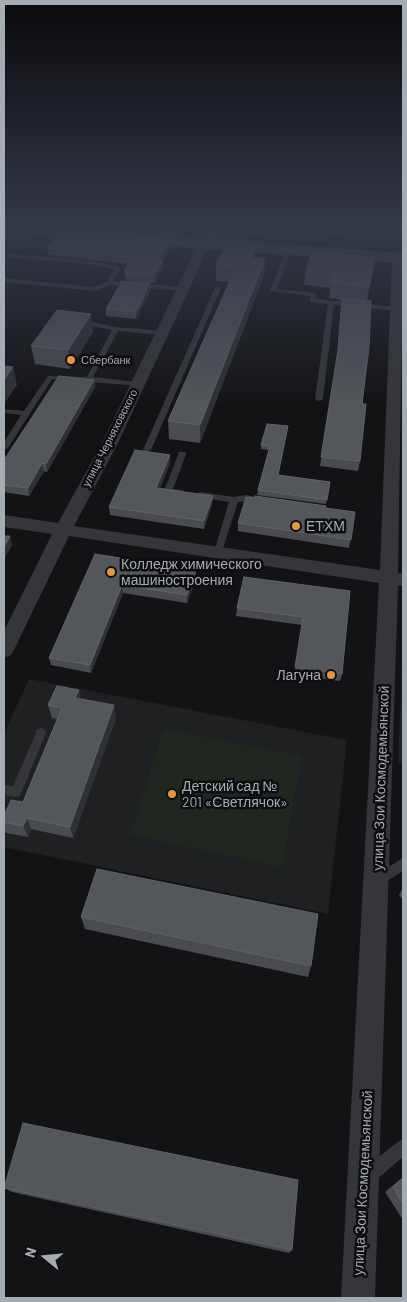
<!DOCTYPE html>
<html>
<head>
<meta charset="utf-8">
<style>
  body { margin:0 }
  #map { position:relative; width:407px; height:1302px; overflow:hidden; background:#131315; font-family:Barlow,sans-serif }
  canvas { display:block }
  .frame { position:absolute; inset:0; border:5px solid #a6acb4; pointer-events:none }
  .north { position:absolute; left:20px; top:1232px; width:50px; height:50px; -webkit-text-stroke:4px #0e0e10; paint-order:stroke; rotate:287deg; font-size:14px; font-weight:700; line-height:20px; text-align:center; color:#a6acb4 }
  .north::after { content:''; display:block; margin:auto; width:18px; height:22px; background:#a6acb4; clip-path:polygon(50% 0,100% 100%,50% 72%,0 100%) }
</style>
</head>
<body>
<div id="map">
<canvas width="407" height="1302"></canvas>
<div class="frame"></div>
<div class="north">N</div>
</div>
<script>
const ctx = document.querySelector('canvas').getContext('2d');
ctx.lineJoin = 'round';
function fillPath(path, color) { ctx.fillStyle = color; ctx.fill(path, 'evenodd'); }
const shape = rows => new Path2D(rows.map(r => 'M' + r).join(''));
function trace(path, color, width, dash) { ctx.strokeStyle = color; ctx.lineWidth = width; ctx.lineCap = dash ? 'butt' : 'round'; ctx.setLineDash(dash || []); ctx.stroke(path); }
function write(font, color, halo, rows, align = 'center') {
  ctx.font = font + ' Barlow,sans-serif'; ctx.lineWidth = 5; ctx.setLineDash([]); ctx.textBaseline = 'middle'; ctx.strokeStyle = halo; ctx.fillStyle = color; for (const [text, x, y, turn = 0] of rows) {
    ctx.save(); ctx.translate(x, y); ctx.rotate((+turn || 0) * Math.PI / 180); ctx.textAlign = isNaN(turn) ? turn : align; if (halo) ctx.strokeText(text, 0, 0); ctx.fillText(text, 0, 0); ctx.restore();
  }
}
const built = shape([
  [403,640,403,763,398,762],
  [29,679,347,740,328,914,4,847,4,734]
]);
const green = shape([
  [164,729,302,756,282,867,130,835]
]);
const lane = shape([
  [312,227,322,227,319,229,312,227],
  [373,227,403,227,403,231,376,229,373,227],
  [286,249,291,250,277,289,316,293,316,299,397,307,400,309,397,311,334,305,323,399,319,401,315,399,328,304,310,302,310,296,271,291,270,290,286,249],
  [4,253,86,260,118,266,121,268,113,281,184,287,187,289,184,291,110,285,95,291,4,282,4,278,94,287,107,282,114,269,86,264,4,257,4,253],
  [218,286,221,288,151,450,147,452,144,452,143,450,215,288,218,286],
  [81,318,92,322,116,327,163,331,166,333,163,335,118,331,93,377,137,382,141,384,140,386,52,379,8,448,4,450,4,442,21,415,4,413,4,409,24,411,48,376,87,377,112,330,88,325,79,321,78,320,81,318],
  [179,452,185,452,186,454,173,489,182,490,183,492,179,495,165,493,164,491,179,452],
  [201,492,234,497,246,495,262,498,263,500,259,503,246,501,238,502,221,554,215,554,214,552,229,502,198,497,198,493,201,492],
  [41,728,45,730,46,733,20,796,16,797,4,795,4,785,13,786,36,733,37,730,41,728],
  [403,858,403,871,382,884,378,886,374,884,372,880,374,876,403,858],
  [403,1139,403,1157,376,1180,370,1182,364,1180,362,1174,364,1168,398,1142,403,1139]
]);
const street = shape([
  [212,227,222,227,206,253,117,445,74,526,380,570,392,257,398,254,403,256,398,573,403,574,403,586,398,586,375,1298,341,1298,379,583,69,536,14,650,11,655,4,658,4,631,52,534,4,527,4,515,58,523,101,445,194,253,212,227]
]);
const secondary = shape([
  [4,227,58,227,403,253,403,263,205,249,11,232,6,230,4,227]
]);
const wall = shape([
  [78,227,186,227,181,234],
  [243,227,270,227,265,236,243,234],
  [327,227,350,227,348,238,326,237],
  [170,241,170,248,163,261,163,267,155,283,126,280,126,278,125,278,124,271,129,264,48,255,47,248],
  [255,258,265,259,264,275,200,443,169,439,168,421,230,282,216,281,216,265],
  [375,258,367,301,360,461,358,471,320,466,337,357,342,300,329,298,330,288,304,285,306,270],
  [150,283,151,290,136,319,106,316,106,309],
  [91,314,93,332,70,369,35,364,31,346],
  [94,380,95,387,47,472,44,471,29,496,4,492,4,460],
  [288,426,278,475,330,482,326,504,257,495,258,490,269,450,261,449,261,445],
  [170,463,160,488,213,496,212,504,204,529,110,515,109,507],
  [325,508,355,512,349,548,238,531,238,523],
  [95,554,196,578,187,603,123,593,91,673,51,665,49,658],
  [350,591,342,674,340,681,294,675,302,625,236,616,237,608],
  [81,699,116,718,73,838,31,829,28,837,6,833,4,827,4,822,23,802,57,719,52,718,48,705],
  [403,887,403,900,399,895],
  [81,917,311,966,308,977,85,929],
  [403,1177,403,1220,385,1192],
  [4,1188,292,1250,289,1253,12,1192]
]);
const shadedWall = shape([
  [4,227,7,227,8,233,4,237],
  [181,227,186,227,181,234],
  [265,227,270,227,265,236],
  [170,241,170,248,163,261,163,267,155,283,154,275,159,259],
  [375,258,373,273,366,302,369,287],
  [265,259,264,275,200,443,200,425],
  [150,283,151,290,136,319,136,312],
  [91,314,93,332,70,369,68,350],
  [13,367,17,385,4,404,4,380],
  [94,380,95,387,47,472,46,464],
  [170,455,170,463,157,496,156,488],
  [42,463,44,471,29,496,28,488],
  [213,496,212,504,204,529,204,521],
  [10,536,12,545,4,560,4,547],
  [196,570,196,578,187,603,187,595],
  [122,585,123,593,91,673,90,665],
  [79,690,82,703,75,698],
  [114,705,116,718,73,838,70,827],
  [27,818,31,829,28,837,23,826]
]);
const building = shape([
  [60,231,170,241,159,259,163,260,154,275,126,273,127,271,124,271,133,257,47,248,60,231],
  [223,249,255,252,253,258,265,259,200,425,168,421,236,267,216,265,223,249],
  [312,252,375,258,369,287,331,283,334,272,306,270,312,252],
  [122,281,150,283,136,312,106,309,122,281],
  [342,299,371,301,369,347,362,404,366,404,360,461,321,457,338,350,342,299],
  [57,310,91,314,68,350,31,346,57,310],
  [4,366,13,367,4,380,4,366],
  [59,376,94,380,46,464,42,463,28,488,4,485,4,460,59,376],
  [267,424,288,426,278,475,330,482,327,500,258,490,270,446,261,445,267,424],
  [135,450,170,455,156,488,213,496,204,521,109,507,135,450],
  [255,496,326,506,325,508,355,512,351,540,238,523,246,497,255,498,255,496],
  [4,536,10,536,4,547,4,536],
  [95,554,196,570,187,595,122,585,90,665,49,658,95,554],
  [244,577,350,591,342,674,295,667,303,617,237,608,244,577],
  [57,686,79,690,75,698,114,705,70,827,27,818,23,826,4,822,4,816,11,800,23,802,62,708,48,705,57,686],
  [97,869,318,914,311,966,81,917,97,869],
  [23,1123,298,1180,292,1250,4,1188,23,1123],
  [403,1178,403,1204,393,1187,403,1178]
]);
const markers = [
  [71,360,5,"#e4963c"],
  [296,526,5,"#e4963c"],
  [111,572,5,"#e4963c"],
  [331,675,5,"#e4963c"],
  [172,794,5,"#e4963c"]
];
const farPoinames = [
  ["Сбербанк",81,360]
];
const farStreetnames = [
  ["улица Черняховского",110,438,-63]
];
const poiNames = [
  ["ЕТХМ",306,526],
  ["Колледж химического",121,564],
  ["машиностроения",121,580],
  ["Лагуна",321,675,"right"],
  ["Детский сад №",182,786],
  ["201 «Светлячок»",182,802]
];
const streetNames = [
  ["улица Зои Космодемьянской",381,778,-88],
  ["улица Зои Космодемьянской",363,1183,-87]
];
fillPath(built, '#1f2022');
fillPath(green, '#202720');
fillPath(lane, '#353639');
fillPath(street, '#353639');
fillPath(secondary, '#434549');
fillPath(wall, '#494b50');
fillPath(shadedWall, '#2f3034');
fillPath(building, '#53565a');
trace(building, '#606368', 1);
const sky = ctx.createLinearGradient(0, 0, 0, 409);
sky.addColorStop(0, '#0a0a0c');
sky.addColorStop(0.56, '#333946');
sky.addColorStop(1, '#33394600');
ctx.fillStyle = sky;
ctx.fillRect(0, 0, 407, 409);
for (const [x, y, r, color] of markers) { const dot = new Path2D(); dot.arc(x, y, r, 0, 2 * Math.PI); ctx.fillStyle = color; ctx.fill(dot); trace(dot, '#0e0e10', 2); }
write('11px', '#a6acb4', '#0e0e10', farPoinames, 'left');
write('11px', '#a6acb4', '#0e0e10', farStreetnames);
write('14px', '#a6acb4', '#0e0e10', poiNames, 'left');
write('14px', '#a6acb4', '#0e0e10', streetNames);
</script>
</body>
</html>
